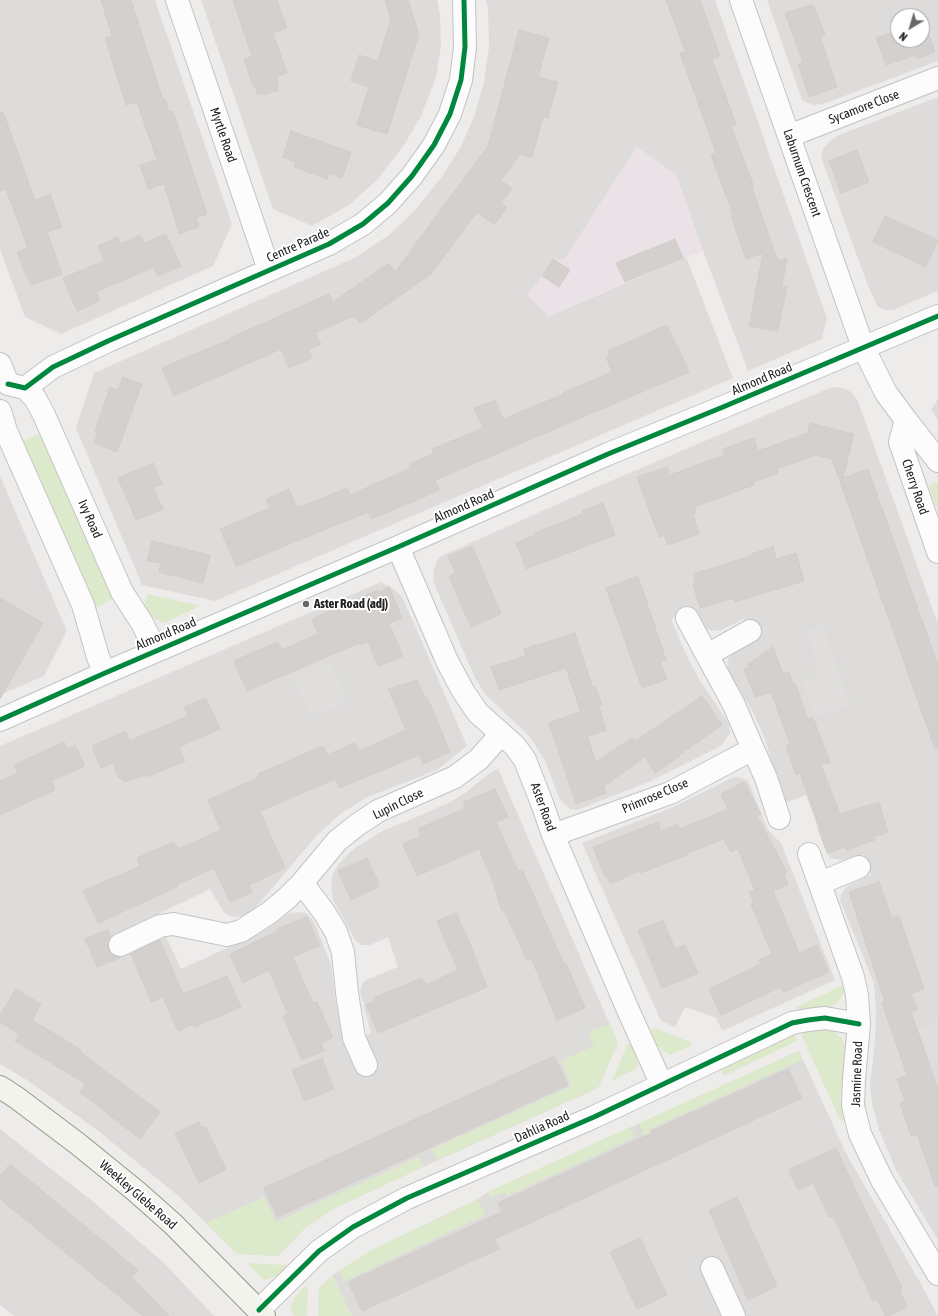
<!DOCTYPE html>
<html>
<head>
<meta charset="utf-8">
<style>
  body { margin:0 }
  #map { position:relative; width:938px; height:1316px; overflow:hidden; background:#eeecea; font-family:"Asap Condensed",sans-serif }
  canvas { display:block }
  .north { position:absolute; left:890px; top:8px; width:40px; height:40px; box-sizing:border-box; background:#fff; border:1px solid #a6a6a6; border-radius:50%; rotate:218deg; font-size:11px; font-weight:700; line-height:16px; text-align:center; color:#212121 }
  .north::after { content:''; display:block; margin:auto; width:14px; height:18px; background:#696867; clip-path:polygon(50% 0,100% 100%,50% 72%,0 100%) }
</style>
</head>
<body>
<div id="map">
<canvas width="938" height="1316"></canvas>
<div class="north">N</div>
</div>
<script>
const ctx = document.querySelector('canvas').getContext('2d');
ctx.lineJoin = 'round';
function fillPath(path, color) { ctx.fillStyle = color; ctx.fill(path, 'evenodd'); }
const shape = rows => new Path2D(rows.map(r => 'M' + r).join(''));
function trace(path, color, width, dash) { ctx.strokeStyle = color; ctx.lineWidth = width; ctx.lineCap = dash ? 'butt' : 'round'; ctx.setLineDash(dash || []); ctx.stroke(path); }
function write(font, color, halo, rows, align = 'center') {
  ctx.font = font + ' "Asap Condensed",sans-serif'; ctx.lineWidth = 4; ctx.setLineDash([]); ctx.textBaseline = 'middle'; ctx.strokeStyle = halo; ctx.fillStyle = color; for (const [text, x, y, turn = 0] of rows) {
    ctx.save(); ctx.translate(x, y); ctx.rotate((+turn || 0) * Math.PI / 180); ctx.textAlign = isNaN(turn) ? turn : align; if (halo) ctx.strokeText(text, 0, 0); ctx.fillText(text, 0, 0); ctx.restore();
  }
}
const residential = shape([
  [0,0,155,0,232,224,213,266,61,334,25,317,0,249],
  [201,0,437,0,440,15,441,45,436,78,421,116,404,145,378,179,349,205,312,226,273,209],
  [486,0,715,0,827,318,822,339,748,371,703,251,676,175,637,147,564,260,553,259,542,276,549,316,686,257,733,378,215,601,142,585,76,428,94,373,356,257,389,235,415,210,441,178,460,148,474,117,484,82,489,47,488,9],
  [767,0,938,0,938,61,823,104,814,105,807,103,802,100],
  [898,16,922,16,922,40,898,40],
  [938,97,938,291,893,310,885,310,878,307,868,286,821,157,823,149,830,141,839,135],
  [832,387,844,388,851,392,858,401,938,624,938,1240,896,1170,879,1130,872,1103,870,1085,875,1041,876,1009,874,983,840,900,841,895,847,886,871,875,863,855,843,860,829,858,806,795,785,803,765,739,753,712,727,670,728,660,733,652,755,639,744,619,721,630,713,631,706,628,695,609,671,619,685,652,699,679,729,724,730,733,721,746,651,781,577,810,570,809,562,802,558,795,545,761,531,738,485,694,475,678,433,581,434,569,437,561,441,556,594,488],
  [938,399,938,420,931,410],
  [0,476,67,631,44,676,0,695],
  [381,582,392,588,401,595,405,603,467,746,437,770,368,797,343,812,319,833,257,906,248,914,238,917,229,916,224,912,210,889,156,915,181,969,262,932,288,914,298,912,306,913,312,919,316,926,331,965,336,1004,345,1043,371,1033,360,991,362,984,366,980,398,967,388,937,370,945,361,945,356,941,333,900,331,886,333,874,339,864,352,850,382,831,412,819,450,802,465,793,491,772,498,769,618,1043,598,1088,423,1167,331,1210,304,1229,278,1256,237,1254,176,1194,97,1130,27,1080,0,1064,0,746],
  [734,777,742,778,748,781,768,830,781,843,835,980,722,1031,716,1018,685,1007,675,1027,661,1021,582,843,671,808],
  [799,1051,846,1153,921,1284,938,1316,318,1316,319,1288,333,1275,370,1251,478,1199,488,1192],
  [0,1129,91,1200,163,1262,214,1316,14,1316,0,1305]
]);
const industrial = shape([
  [637,147,676,175,703,251,653,270,549,316,527,295,542,276,553,259,564,260]
]);
const grass = shape([
  [42,433,115,598,94,608,20,442],
  [936,482,938,484,938,511,930,490,930,485],
  [148,594,200,606,165,623,157,620,143,609],
  [844,985,845,989,842,996,836,1004,829,1007,818,1007,799,1011,796,1007],
  [609,1024,618,1043,598,1088,437,1160,432,1149,571,1086,561,1061,594,1046,588,1032],
  [655,1028,692,1043,691,1046,670,1055,657,1046,650,1030],
  [823,1028,835,1032,842,1039,846,1048,840,1099,844,1118,841,1122,801,1034,810,1030],
  [794,1034,797,1041,724,1076,720,1068],
  [632,1043,638,1059,637,1066,635,1069,612,1081,627,1045],
  [799,1051,802,1060,648,1130,650,1134,645,1136,639,1123],
  [630,1127,635,1137,507,1196,505,1192,491,1198,488,1192],
  [419,1157,423,1167,331,1210,304,1229,278,1256,237,1254,206,1223,264,1197,276,1222],
  [478,1199,485,1215,345,1281,339,1271,370,1251],
  [247,1263,286,1265,288,1267,279,1275,264,1280],
  [333,1275,352,1316,318,1316,319,1288],
  [305,1286,308,1288,307,1316,295,1316,290,1310,292,1303,296,1296]
]);
const parking = shape([
  [823,625,850,705,814,717,802,682,813,678,818,667,806,631],
  [329,659,347,701,311,717,292,675],
  [938,1022,938,1063,931,1065,918,1029]
]);
const building = shape([
  [101,0,131,0,163,100,165,99,169,112,173,111,207,214,196,218,199,227,179,234,164,184,148,189,140,165,157,160,137,102,126,105,105,38,112,36,101,0],
  [233,0,277,0,287,28,273,33,287,73,276,77,278,82,278,90,266,94,258,94,254,84,253,85,244,59,252,56,233,0],
  [385,0,408,0,419,34,387,134,357,125,369,87,351,81,359,55,378,61,391,19,385,0],
  [666,0,700,0,720,56,712,59,736,124,731,126,754,187,752,188,778,261,787,258,782,286,787,287,778,331,749,326,763,253,746,259,731,216,733,215,711,155,716,153,680,53,685,51,666,0],
  [806,6,814,6,825,35,820,36,837,87,809,97,798,64,803,63,785,13,806,6],
  [922,21,924,21,935,52,917,59,915,55,886,65,876,38,898,30,898,40,922,40,922,21],
  [519,30,549,38,538,77,558,82,548,118,543,117,532,157,520,154,501,180,512,189,501,203,507,208,494,225,477,212,431,274,362,322,360,323,354,316,315,333,321,344,308,350,312,358,289,368,281,349,174,396,162,368,231,339,230,338,329,294,333,302,389,263,395,272,488,146,519,30],
  [0,112,3,112,35,200,50,194,62,227,47,232,62,274,31,285,27,275,26,276,17,252,28,248,6,189,0,191,0,112],
  [291,131,351,152,342,178,329,173,327,179,294,167,296,162,283,157,291,131],
  [857,150,869,182,841,193,829,161,857,150],
  [885,216,938,240,926,267,873,242,885,216],
  [166,234,181,266,158,276,154,267,126,279,96,292,100,301,77,311,63,278,104,261,98,246,118,237,121,244,140,235,144,243,166,234],
  [675,239,683,258,625,282,616,263,675,239],
  [553,259,570,270,559,287,542,276,553,259],
  [667,325,676,346,677,345,689,372,435,480,439,490,424,497,371,519,368,512,236,566,220,529,270,508,266,499,289,489,297,508,347,488,350,495,411,468,409,464,434,454,432,449,483,428,474,408,495,400,503,419,564,394,563,393,612,372,606,357,610,356,608,351,667,325],
  [123,377,142,384,117,452,94,443,98,432,95,431,110,387,118,390,123,377],
  [810,423,854,434,843,478,868,469,938,665,938,748,935,749,832,459,815,455,777,469,778,473,753,482,754,485,694,507,696,513,693,515,699,534,668,545,664,535,659,537,637,477,667,467,670,475,725,455,723,449,754,438,758,451,808,433,810,423],
  [153,463,162,484,153,488,163,509,136,520,118,478,153,463],
  [603,503,615,535,526,569,516,543,535,535,535,533,583,514,582,511,603,503],
  [152,541,210,555,203,583,159,572,161,563,147,561,152,541],
  [472,546,501,614,471,627,449,576,456,573,448,556,472,546],
  [773,547,776,559,796,553,804,581,735,602,734,598,700,608,693,584,696,583,693,574,751,556,751,554,773,547],
  [638,576,666,660,660,661,667,679,642,688,606,588,638,576],
  [389,587,402,618,389,623,403,656,378,666,368,642,360,645,359,643,247,691,234,661,278,642,282,650,318,634,312,619,378,590,379,592,389,587],
  [0,598,43,623,0,699,0,598],
  [575,633,592,686,595,686,602,705,599,706,606,730,589,736,566,668,499,690,491,667,526,656,524,649,575,633],
  [773,647,783,674,789,672,793,684,795,683,808,719,813,718,830,762,821,765,840,814,879,802,888,832,874,837,875,840,846,850,845,847,827,853,818,828,819,827,800,773,796,775,786,746,790,744,771,692,755,697,744,669,749,667,748,664,773,647],
  [417,680,425,698,427,697,450,752,423,764,419,755,339,788,335,779,260,811,285,868,249,885,252,892,230,902,214,868,176,885,177,887,98,923,83,891,140,866,137,858,174,842,178,849,221,830,208,800,259,777,258,774,323,746,327,755,355,743,359,751,406,730,388,689,417,680],
  [702,696,722,725,679,755,680,756,655,773,645,757,604,786,606,793,576,804,549,723,579,712,596,762,632,738,635,741,702,696],
  [206,698,220,729,179,747,185,761,146,777,145,775,125,782,118,777,113,763,101,768,92,746,126,731,129,741,188,716,184,707,206,698],
  [64,742,67,749,75,745,85,766,51,781,55,790,0,815,0,781,18,773,14,765,64,742],
  [744,782,761,814,757,816,787,872,784,874,788,885,773,891,799,953,817,945,829,972,784,992,781,987,721,1015,709,989,761,964,759,960,772,954,751,904,754,903,749,892,755,890,738,849,731,852,724,839,687,853,688,855,640,873,639,871,610,884,607,876,605,877,593,847,658,822,661,831,678,824,680,829,728,809,721,794,744,782],
  [495,789,508,817,496,822,518,871,522,869,564,964,566,963,585,1008,557,1020,531,958,527,960,504,910,502,911,492,879,479,849,417,876,403,844,421,836,418,829,466,808,463,802,495,789],
  [367,858,380,886,351,900,338,871,367,858],
  [879,882,892,918,899,916,924,989,911,994,917,1009,911,1012,938,1089,938,1185,935,1186,917,1134,911,1136,900,1103,905,1101,897,1079,907,1075,882,1003,885,1002,849,892,879,882],
  [456,913,468,939,487,987,378,1033,366,1005,375,1001,373,998,422,978,426,985,458,970,437,921,456,913],
  [307,917,320,946,293,957,313,1003,317,1002,333,1038,321,1043,324,1051,302,1060,283,1016,288,1014,269,970,243,983,230,954,278,931,277,929,307,917],
  [663,920,675,949,685,945,698,973,662,988,638,930,663,920],
  [108,930,111,937,108,944,109,950,113,955,120,958,97,967,85,939,108,930],
  [160,940,183,994,227,976,241,1007,194,1027,193,1024,178,1031,163,997,151,1002,131,954,160,940],
  [16,989,41,1004,32,1020,81,1050,80,1052,160,1112,140,1139,80,1092,86,1084,15,1041,19,1034,0,1022,0,1015,16,989],
  [554,1056,568,1085,277,1217,264,1188,554,1056],
  [322,1058,334,1089,304,1101,292,1070,322,1058],
  [788,1069,802,1098,495,1239,499,1249,362,1311,348,1282,502,1212,498,1203,652,1133,651,1131,788,1069],
  [199,1122,201,1128,205,1126,226,1169,199,1183,175,1133,199,1122],
  [836,1148,902,1288,899,1289,907,1307,888,1316,885,1316,877,1299,873,1301,833,1216,829,1217,813,1183,798,1190,788,1170,836,1148],
  [10,1164,138,1270,132,1277,169,1316,143,1316,0,1199,0,1176,10,1164],
  [737,1197,777,1286,748,1300,709,1210,737,1197],
  [640,1238,667,1295,637,1309,610,1252,640,1238]
]);
const street = shape([
  [177,0,269,270],
  [741,0,863,347,886,393,906,420,938,461],
  [789,136,938,78],
  [0,364,8,384],
  [8,384,25,388,53,367,108,341,329,244,363,224,388,203,412,176,434,145,450,114,461,80,465,47,464,0],
  [25,388,35,398,44,415,122,592,142,623,156,651],
  [0,411,6,431,83,605,98,657,105,673],
  [906,420,900,442,938,552],
  [398,547,447,661,463,691,478,713,515,746,525,760,543,806,553,835,628,1010,662,1085],
  [707,655,750,631],
  [0,720,105,673,398,547,608,454,723,407,938,316],
  [753,749,766,778,779,818],
  [553,835,670,793,753,749,734,705,687,618],
  [809,854,853,977,857,995,859,1024,854,1079,853,1106,860,1134,882,1180,938,1274],
  [302,883,324,912,336,932,343,952,347,993,354,1038,366,1065],
  [820,883,859,867],
  [120,945,160,926,173,924,227,935,241,931,269,913,286,899,302,883,337,841,357,825,378,811,455,777,479,759,501,734],
  [712,1268,734,1316],
  [259,1310,319,1251,353,1227,407,1198,594,1117,792,1023,808,1020,825,1018,859,1024]
]);
const secondary = shape([
  [0,1087,17,1098,78,1144,137,1192,173,1224,264,1316]
]);
const cycleway = shape([
  [8,384,25,388,53,367,108,341,329,244,363,224,388,203,412,176,434,145,450,114,461,80,465,47,464,0],
  [0,720,105,673,398,547,608,454,723,407,938,316],
  [259,1310,319,1251,353,1227,407,1198,594,1117,792,1023,808,1020,825,1018,859,1024]
]);
const markers = [
  [306,604,4,"#696867"]
];
const streetNames = [
  ["Sycamore Close",864,107,-21],
  ["Myrtle Road",223,135,71],
  ["Laburnum Crescent",802,173,71],
  ["Centre Parade",298,245,-24],
  ["Almond Road",762,379,-23],
  ["Cherry Road",915,487,71],
  ["Almond Road",464,506,-24],
  ["Ivy Road",90,519,66],
  ["Almond Road",166,634,-23],
  ["Primrose Close",655,796,-23],
  ["Lupin Close",398,804,-26],
  ["Aster Road",543,807,70],
  ["Jasmine Road",857,1074,-88],
  ["Dahlia Road",542,1127,-24],
  ["Weekley Glebe Road",138,1195,41]
];
const poiNames = [
  ["Aster Road (adj)",314,604]
];
fillPath(residential, '#dedcdb');
fillPath(industrial, '#ebe2e8');
fillPath(grass, '#dce9cb');
fillPath(parking, '#dfdedd');
fillPath(building, '#d3d0ce');
trace(building, '#d1cecb', 1);
trace(street, '#c4c3c2', 24);
trace(secondary, '#979783', 24);
trace(street, '#fcfcfc', 22);
trace(secondary, '#f3f3ed', 22);
trace(cycleway, '#00873e', 5);
for (const [x, y, r, color] of markers) { const dot = new Path2D(); dot.arc(x, y, r, 0, 2 * Math.PI); ctx.fillStyle = color; ctx.fill(dot); trace(dot, '#fff', 1.5); }
write('13px', '#212121', '#fff', streetNames);
write('bold 13px', '#212121', '#fff', poiNames, 'left');
</script>
</body>
</html>
